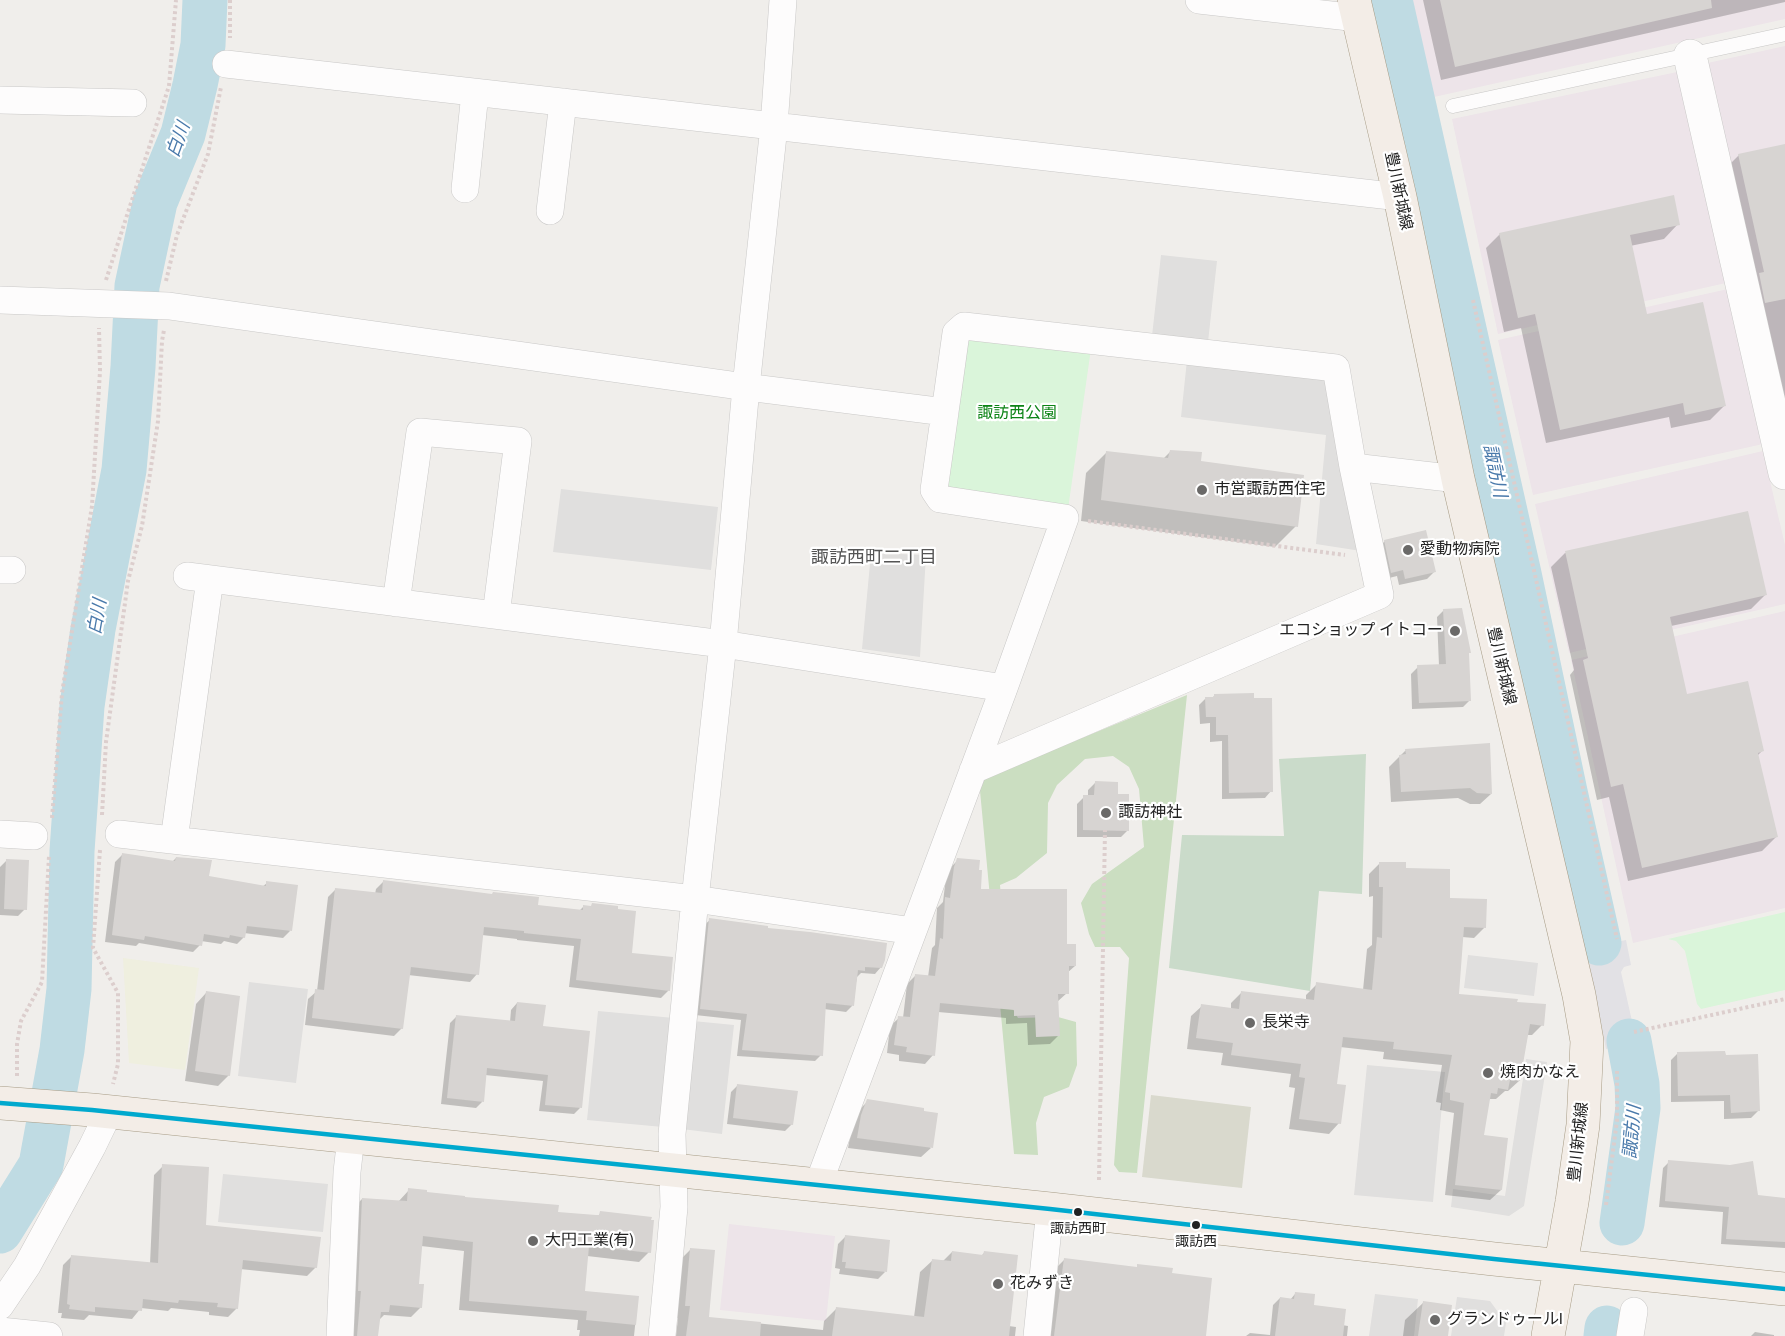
<!DOCTYPE html>
<html>
<head>
<meta charset="utf-8">
<style>
  body { margin:0 }
  canvas { display:block; background:#f0eeeb }
</style>
</head>
<body>
<canvas width="1785" height="1336"></canvas>
<script>
const ctx = document.querySelector('canvas').getContext('2d');
ctx.lineJoin = 'round';
function fillPath(path, color) { ctx.fillStyle = color; ctx.fill(path, 'evenodd'); }
const shape = rows => new Path2D(rows.map(r => 'M' + r).join(''));
function trace(path, color, width, dash) { ctx.strokeStyle = color; ctx.lineWidth = width; ctx.lineCap = dash ? 'butt' : 'round'; ctx.setLineDash(dash || []); ctx.stroke(path); }
function write(font, color, halo, rows, align = 'center') {
  ctx.font = font + ' "Archivo Narrow","Noto Sans JP",sans-serif'; ctx.lineWidth = 4.5; ctx.setLineDash([]); ctx.textBaseline = 'middle'; ctx.strokeStyle = halo; ctx.fillStyle = color; for (const [text, x, y, turn = 0] of rows) {
    ctx.save(); ctx.translate(x, y); ctx.rotate((+turn || 0) * Math.PI / 180); ctx.textAlign = isNaN(turn) ? turn : align; if (halo) ctx.strokeText(text, 0, 0); ctx.fillText(text, 0, 0); ctx.restore();
  }
}
const industrial = shape([
  [1412,0,1785,0,1785,19,1434,97],
  [1785,46,1785,420,1703,64],
  [1682,71,1726,283,1498,334,1452,119],
  [1728,289,1763,444,1533,495,1498,340],
  [1763,451,1785,545,1785,604,1569,653,1535,504],
  [1785,611,1785,908,1633,943,1571,660],
  [729,1224,835,1236,826,1321,720,1310]
]);
const construction = shape([
  [1151,1095,1251,1107,1242,1188,1142,1177]
]);
const farmland = shape([
  [123,958,199,968,185,1070,129,1063]
]);
const forest = shape([
  [1187,695,1137,1173,1119,1172,1114,1165,1129,958,1120,947,1095,947,1089,934,1081,903,1092,884,1144,847,1139,789,1129,767,1113,756,1085,759,1057,785,1048,803,1047,853,1016,878,1000,885,1010,1004,1018,1018,1058,1017,1076,1022,1077,1065,1069,1087,1044,1097,1036,1123,1038,1155,1014,1154,979,780]
]);
const cemetery = shape([
  [1366,754,1362,894,1319,891,1310,991,1169,968,1182,835,1284,836,1279,759]
]);
const park = shape([
  [974,333,1091,349,1068,509,952,493,944,480,961,341],
  [1785,912,1785,990,1701,1009,1697,1004,1685,951,1676,941,1668,939]
]);
const parking = shape([
  [1161,255,1217,261,1208,342,1152,336],
  [1187,360,1325,380,1361,551,1316,544,1326,435,1181,417],
  [561,489,718,507,711,570,553,552],
  [871,553,926,555,920,657,862,649],
  [1468,955,1538,963,1534,996,1464,988],
  [249,982,308,989,296,1083,238,1076],
  [598,1011,674,1018,663,1127,587,1120],
  [693,1021,734,1025,722,1134,682,1129],
  [1526,1059,1547,1062,1524,1206,1509,1216,1451,1207,1453,1189,1505,1196],
  [1367,1065,1445,1072,1433,1202,1354,1195],
  [223,1174,328,1184,323,1232,218,1222],
  [1375,1294,1418,1299,1414,1336,1369,1336],
  [1457,1297,1490,1301,1506,1323,1504,1336,1451,1336]
]);
const plaza = shape([
  [1626,940,1631,965,1624,967,1621,972,1636,1039,1622,1041,1619,1046,1606,1049,1586,948]
]);
const shadow = shape([
  [1423,0,1785,0,1785,2,1441,80],
  [1785,145,1785,404,1725,169,1739,155],
  [1678,224,1664,239,1630,246,1645,316,1725,405,1710,420,1671,428,1669,417,1546,443,1521,328,1504,332,1486,248,1500,234],
  [1171,451,1199,463,1296,526,1275,547,1081,521,1086,473,1107,452,1163,459],
  [1385,541,1434,572,1427,579,1399,585,1397,576,1385,579,1378,548],
  [1565,553,1765,595,1751,609,1671,626,1686,696,1762,751,1757,756,1776,837,1762,851,1628,881,1609,797,1597,800,1570,675,1574,670,1551,567],
  [1444,610,1468,654,1470,700,1463,707,1412,709,1411,674,1418,667,1439,666,1437,617],
  [1215,695,1271,791,1265,798,1222,799,1222,741,1210,742,1210,723,1200,724,1199,705,1206,698,1212,698],
  [1406,750,1491,794,1480,804,1470,804,1458,798,1391,802,1389,767],
  [1095,783,1116,796,1128,830,1121,837,1077,837,1077,804,1084,797,1088,797,1088,790],
  [122,855,172,862,176,858,207,878,262,887,267,883,290,931,283,938,244,933,244,937,237,944,224,941,221,944,201,941,200,945,193,952,139,943,136,946,105,942,115,862],
  [7,860,25,909,18,916,0,915,0,867],
  [958,860,979,890,1066,946,1075,966,1067,973,1067,993,1057,1002,1058,1036,1050,1044,1028,1045,1027,1023,1006,1024,1006,1018,938,1012,933,1055,925,1064,899,1061,899,1055,887,1053,890,1026,899,1018,903,1018,907,984,915,976,928,977,932,948,935,945,937,908,943,902,946,877,949,869],
  [1380,863,1404,870,1485,927,1474,938,1462,937,1457,995,1516,1003,1542,1025,1532,1035,1527,1035,1519,1081,1508,1091,1505,1091,1496,1099,1490,1099,1488,1101,1482,1136,1501,1190,1490,1200,1445,1195,1454,1113,1440,1110,1441,1103,1436,1102,1442,1065,1383,1059,1384,1052,1340,1047,1335,1085,1339,1123,1329,1134,1289,1129,1295,1088,1289,1087,1291,1074,1221,1065,1223,1053,1187,1049,1191,1016,1202,1006,1231,1009,1231,1003,1242,992,1306,1000,1306,995,1317,984,1363,990,1367,949,1372,945,1373,896,1369,897,1369,874],
  [384,881,536,906,579,911,584,906,630,954,669,990,661,998,569,987,574,946,517,940,517,939,482,935,477,974,470,982,408,975,402,1028,394,1036,305,1025,308,999,317,991,328,897,336,889,375,894,376,889],
  [710,920,766,930,881,967,875,974,861,973,857,977,852,1006,846,1012,824,1009,821,1055,815,1061,737,1056,741,1020,695,1015,703,926],
  [206,993,229,1075,218,1086,185,1081,196,1004],
  [517,1003,542,1027,580,1108,574,1114,539,1111,543,1081,485,1075,482,1102,476,1108,441,1104,450,1023,456,1017,510,1022,511,1010],
  [1677,1054,1758,1111,1751,1118,1724,1119,1724,1101,1671,1102,1671,1060],
  [738,1085,792,1124,785,1131,727,1124,731,1092],
  [868,1101,931,1148,921,1157,848,1148,852,1126,858,1111],
  [1669,1162,1757,1197,1785,1199,1785,1248,1721,1244,1723,1212,1659,1207,1663,1168],
  [163,1166,205,1226,316,1267,307,1276,240,1269,237,1308,228,1317,209,1315,209,1312,171,1308,168,1311,141,1308,132,1319,89,1315,84,1320,61,1318,62,1313,58,1313,63,1265,72,1256,150,1264,154,1175],
  [409,1190,556,1213,597,1217,601,1213,649,1252,639,1262,587,1256,583,1292,638,1298,634,1336,579,1336,580,1330,577,1330,578,1320,459,1310,464,1251,421,1246,418,1285,421,1307,411,1317,384,1315,378,1321,377,1336,348,1336,352,1209,362,1199,398,1202],
  [845,1237,885,1272,878,1279,839,1274,840,1269,835,1268,838,1244],
  [690,1250,707,1318,823,1330,824,1321,836,1309,914,1317,920,1272,933,1260,943,1261,952,1252,981,1256,984,1253,1009,1326,1016,1327,1015,1336,676,1336,678,1318,673,1317,678,1262],
  [1064,1260,1136,1268,1138,1266,1171,1275,1205,1336,1049,1336,1058,1266],
  [1295,1294,1342,1325,1348,1326,1347,1336,1246,1336,1250,1333,1270,1335,1273,1305,1280,1298,1290,1300],
  [1424,1302,1446,1336,1403,1336,1405,1320],
  [1755,1332,1774,1335,1774,1336,1751,1336]
]);
const river = shape([
  [1390,0,1519,574,1565,792,1599,943],
  [1622,1223,1638,1108,1637,1084,1629,1041],
  [0,1231,41,1165,62,1050,69,989,72,851,82,706,93,629,124,470,133,367,137,286,155,202,183,134,195,85,203,45,205,0],
  [1606,1336,1607,1328]
]);
const building = shape([
  [1440,0,1711,0,1712,8,1455,67],
  [1785,144,1785,299,1765,303,1759,273,1764,272,1738,154],
  [1674,195,1680,225,1630,235,1647,314,1703,302,1726,406,1685,415,1683,403,1560,430,1535,314,1518,318,1499,233],
  [1170,450,1202,452,1201,461,1304,475,1298,527,1101,500,1106,451,1168,458],
  [1748,511,1767,595,1670,617,1687,694,1748,681,1764,751,1758,753,1778,837,1642,868,1623,784,1611,787,1583,660,1588,658,1565,551],
  [1426,530,1436,572,1405,579,1403,570,1391,573,1384,540],
  [1462,608,1471,653,1469,653,1471,701,1419,703,1417,665,1446,664,1443,609],
  [1254,693,1254,698,1272,698,1273,792,1229,793,1228,735,1216,735,1216,717,1206,717,1205,697,1214,697,1214,694],
  [1490,743,1492,794,1477,793,1470,788,1401,792,1399,755,1406,754,1405,749],
  [1095,781,1118,782,1118,794,1129,794,1129,831,1083,830,1083,795,1094,795],
  [122,853,175,861,176,857,212,860,209,876,266,886,266,881,298,885,292,931,247,926,245,938,230,935,229,938,204,934,202,946,145,936,144,940,112,935],
  [957,858,980,860,979,870,982,870,981,889,1067,889,1067,944,1076,944,1076,966,1069,966,1069,994,1058,994,1060,1036,1036,1037,1035,1015,1014,1016,1014,1010,940,1003,935,1056,906,1052,907,1047,894,1045,898,1016,910,1017,915,974,935,976,940,938,943,939,945,897,950,898,954,867],
  [6,859,29,860,27,910,4,909],
  [1379,862,1406,862,1406,868,1450,869,1450,898,1487,899,1486,928,1464,927,1459,994,1518,999,1517,1002,1546,1004,1544,1026,1530,1024,1520,1081,1510,1080,1508,1090,1498,1088,1497,1094,1491,1093,1484,1135,1508,1138,1502,1190,1455,1185,1464,1103,1450,1100,1450,1093,1445,1092,1452,1055,1393,1049,1394,1042,1343,1037,1337,1084,1346,1085,1341,1124,1299,1119,1305,1078,1299,1077,1301,1064,1231,1055,1233,1043,1196,1038,1201,1004,1239,1009,1241,991,1314,1000,1316,982,1372,990,1377,937,1382,938,1383,887,1379,887],
  [383,880,492,894,493,892,539,897,538,905,583,910,583,905,591,906,592,903,618,906,618,909,636,911,632,953,673,957,670,991,576,980,581,939,524,933,524,931,484,927,479,975,411,967,403,1029,312,1018,315,989,324,990,335,888,382,893],
  [709,918,768,926,768,928,810,932,887,943,885,960,882,968,865,967,865,971,858,970,854,1006,826,1003,823,1056,742,1050,747,1014,700,1009],
  [206,991,240,996,230,1076,195,1071],
  [517,1002,546,1005,543,1026,590,1031,582,1108,545,1105,548,1075,487,1068,484,1102,447,1098,456,1015,515,1021],
  [1725,1051,1726,1055,1758,1054,1760,1111,1731,1113,1730,1095,1678,1096,1677,1052],
  [737,1084,798,1091,793,1125,733,1118],
  [867,1099,924,1108,924,1111,938,1113,933,1148,857,1138,861,1115],
  [1668,1160,1730,1165,1753,1161,1758,1195,1785,1198,1785,1242,1726,1239,1729,1207,1665,1201],
  [162,1164,209,1167,206,1225,321,1237,317,1268,243,1260,238,1309,217,1307,218,1303,179,1300,178,1303,143,1299,142,1311,95,1307,95,1312,69,1309,70,1305,67,1304,71,1255,158,1263],
  [408,1188,427,1190,427,1192,465,1196,465,1197,559,1205,558,1212,596,1215,599,1215,600,1211,652,1217,651,1220,654,1220,651,1253,589,1246,585,1291,639,1296,636,1325,586,1320,587,1311,469,1301,473,1242,423,1236,419,1284,424,1284,422,1308,390,1305,389,1312,381,1312,378,1336,357,1336,361,1291,358,1291,362,1198,407,1201],
  [845,1235,890,1240,887,1272,845,1268,846,1262,842,1262],
  [690,1248,715,1250,709,1317,761,1322,760,1336,686,1336,690,1306,685,1306],
  [952,1251,983,1255,984,1251,1018,1255,1009,1336,832,1336,836,1307,924,1317,932,1259,951,1261],
  [1064,1258,1137,1267,1137,1264,1173,1268,1172,1273,1212,1278,1206,1336,1054,1336],
  [1295,1292,1315,1294,1314,1305,1346,1309,1343,1336,1275,1336,1280,1297,1294,1299],
  [1423,1301,1452,1305,1448,1336,1418,1336]
]);
const path = shape([
  [230,0,230,38],
  [106,280,169,86,176,0],
  [166,281,177,235,208,154,221,87],
  [1473,300,1617,939],
  [1088,521,1345,555],
  [102,815,106,742,128,581,142,526,158,421,162,341,164,330],
  [52,818,62,693,92,506,100,371,99,328],
  [100,850,93,948,118,993,118,1064,113,1084],
  [1634,1032,1785,999],
  [17,1076,17,1044,21,1021,42,982,49,856],
  [1099,1180,1105,830],
  [1606,1205,1617,1120,1617,1071]
]);
const service = shape([
  [1453,106,1785,34]
]);
const minor = shape([
  [1199,0,1358,18],
  [226,64,1400,197],
  [0,100,133,103],
  [465,189,475,93],
  [550,211,563,102],
  [0,300,169,306,746,387,945,412,956,333,964,326,1336,368,1353,467,1458,479],
  [0,570,12,570],
  [187,576,723,644,1004,688],
  [396,603,420,432,518,441,496,615],
  [973,770,1380,595,1353,467],
  [0,834,34,836],
  [119,834,695,899,913,931],
  [174,840,210,579],
  [818,1185,1004,688,1065,518,940,499,934,490,945,412],
  [0,1306,27,1266,92,1147,109,1112],
  [0,1331,49,1336],
  [340,1336,347,1172,351,1137],
  [662,1336,674,1207,672,1134,695,899,723,644,746,387,774,126,783,0],
  [1037,1336,1050,1209],
  [1630,1336,1634,1311]
]);
const tertiary = shape([
  [1690,56,1785,473]
]);
const primary = shape([
  [1354,0,1400,197,1458,479,1579,995,1587,1041,1583,1125,1572,1202,1548,1336],
  [0,1103,92,1110,1050,1209,1494,1259,1785,1289]
]);
const bus1 = shape([
  [0,1103,92,1110,1050,1209,1494,1259,1785,1289]
]);
const markers = [
  [1202,490,6,"#6a6968"],
  [1408,550,6,"#6a6968"],
  [1455,631,6,"#6a6968"],
  [1106,813,6,"#6a6968"],
  [1250,1023,6,"#6a6968"],
  [1488,1073,6,"#6a6968"],
  [1078,1212,5,"#222"],
  [1196,1225,5,"#222"],
  [533,1241,6,"#6a6968"],
  [998,1284,6,"#6a6968"],
  [1435,1320,6,"#6a6968"]
];
const busNames = [
  ["諏訪西町",1078,1229],
  ["諏訪西",1196,1242]
];
const streetNames = [
  ["豊川新城線",1398,191,78],
  ["豊川新城線",1501,666,77],
  ["豊川新城線",1579,1142,-84]
];
const parkNames = [
  ["諏訪西公園",1017,414]
];
const poiNames = [
  ["市営諏訪西住宅",1214,490],
  ["愛動物病院",1420,550],
  ["エコショップ イトコー",1443,631,"right"],
  ["諏訪神社",1118,813],
  ["長栄寺",1262,1023],
  ["焼肉かなえ",1500,1073],
  ["大円工業(有)",545,1241],
  ["花みずき",1010,1284],
  ["グランドゥールI",1447,1320]
];
const waterNames = [
  ["白川",179,140,-70],
  ["諏訪川",1494,471,78],
  ["白川",98,617,-80],
  ["諏訪川",1633,1132,-85]
];
const neighbourhoodNames = [
  ["諏訪西町二丁目",874,558]
];
fillPath(industrial, '#ede4e9');
fillPath(construction, '#d9d9cd');
fillPath(farmland, '#efefdf');
fillPath(forest, '#cbdec1');
fillPath(cemetery, '#cadbca');
fillPath(park, '#daf5da');
fillPath(parking, '#e0dfde');
fillPath(plaza, '#e2e1e5');
fillPath(shadow, '#0003');
trace(river, '#bfdbe3', 45);
fillPath(building, '#d7d4d2');
trace(service, '#c9c8c7', 15);
trace(minor, '#c9c8c7', 28);
trace(tertiary, '#c9c8c7', 34);
trace(primary, '#a79c86', 34);
trace(path, '#dccecd', 4, [3, 3]);
trace(service, '#fdfcfc', 14);
trace(minor, '#fdfcfc', 27);
trace(tertiary, '#fdfcfc', 33);
trace(primary, '#f3ede7', 33);
trace(bus1, '#00a9ce', 4.5);
for (const [x, y, r, color] of markers) { const dot = new Path2D(); dot.arc(x, y, r, 0, 2 * Math.PI); ctx.fillStyle = color; ctx.fill(dot); trace(dot, '#fff', 2); }
write('14px', '#222', '#fff', busNames);
write('16px', '#222', '#fff', streetNames);
write('16px', '#0c8416', '#fff', parkNames);
write('16px', '#222', '#fff', poiNames, 'left');
write('italic 18px', '#4a7aab', '#fff', waterNames);
write('18px', '#555', '#fff', neighbourhoodNames);
</script>
</body>
</html>
